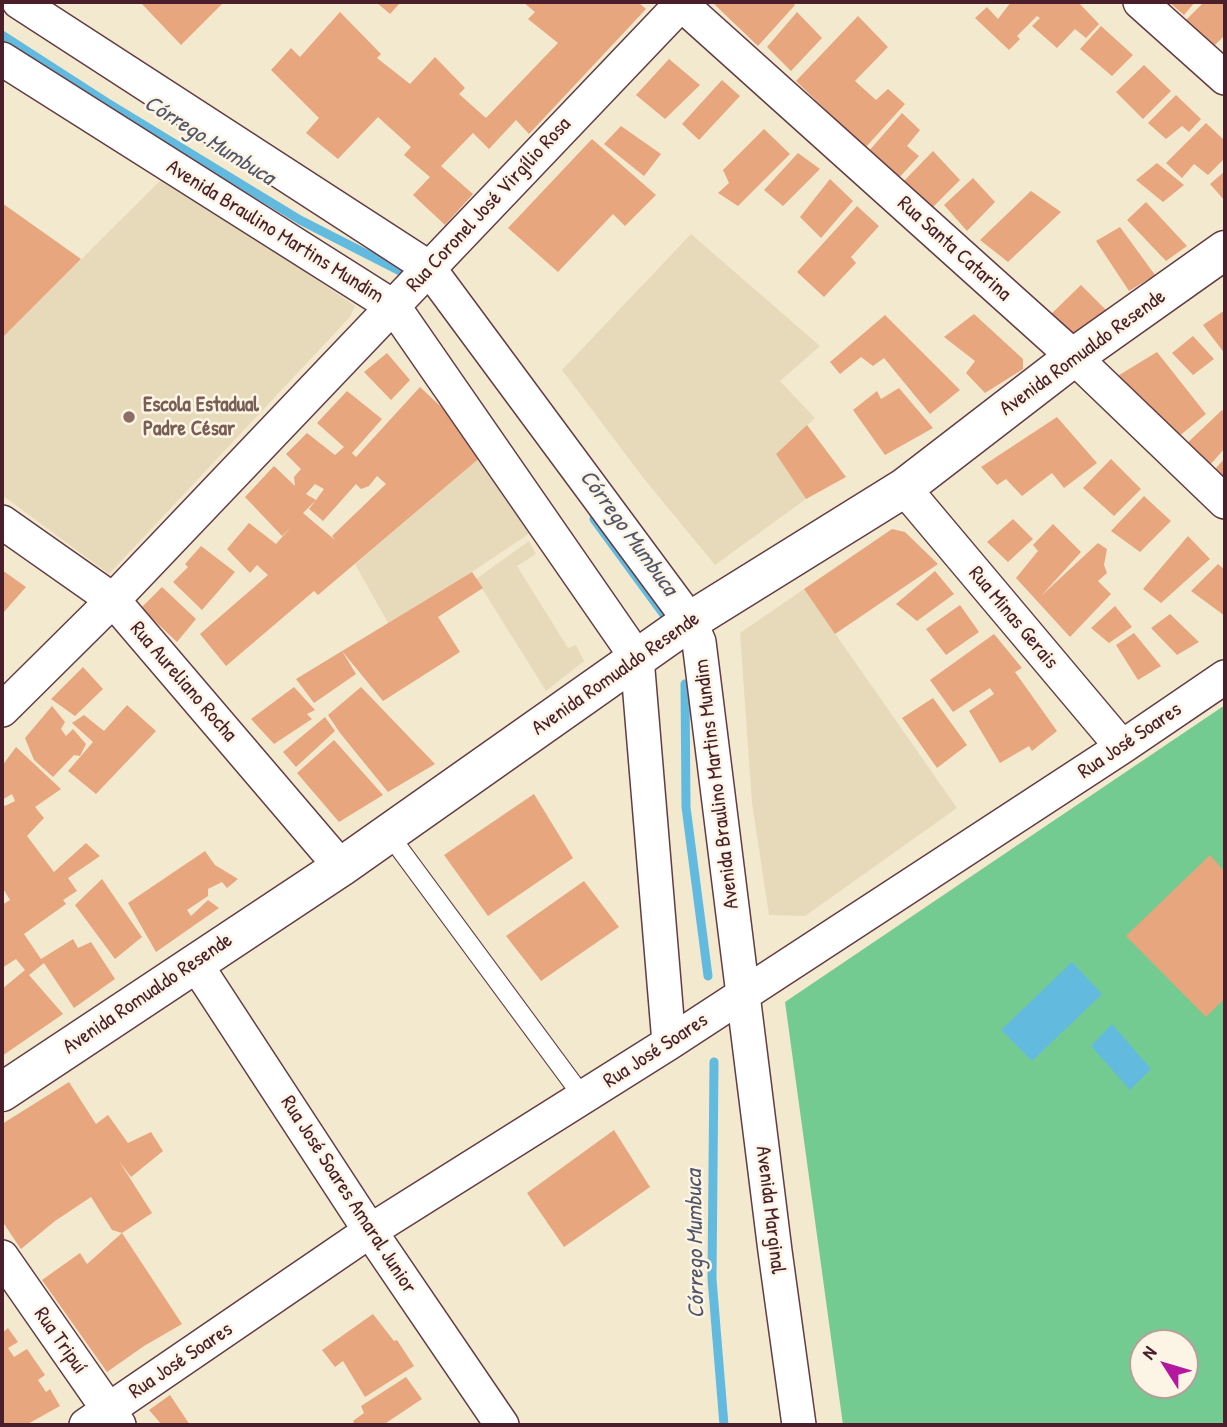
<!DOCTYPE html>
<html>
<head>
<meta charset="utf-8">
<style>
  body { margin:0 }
  #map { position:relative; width:1227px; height:1427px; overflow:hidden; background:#f3e9cf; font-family:"Patrick Hand",sans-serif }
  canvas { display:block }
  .frame { position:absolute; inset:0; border:4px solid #4a1f2b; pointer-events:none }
  .north { position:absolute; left:1129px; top:1329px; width:70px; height:70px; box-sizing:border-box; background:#fcf5e5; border:2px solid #b59f9b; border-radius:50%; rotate:307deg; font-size:19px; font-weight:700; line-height:28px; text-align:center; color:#4a1f2b }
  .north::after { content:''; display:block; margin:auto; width:24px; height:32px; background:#b5179e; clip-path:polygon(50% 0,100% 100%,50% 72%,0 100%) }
</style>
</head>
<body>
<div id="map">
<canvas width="1227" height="1427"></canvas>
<div class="frame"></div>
<div class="north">N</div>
</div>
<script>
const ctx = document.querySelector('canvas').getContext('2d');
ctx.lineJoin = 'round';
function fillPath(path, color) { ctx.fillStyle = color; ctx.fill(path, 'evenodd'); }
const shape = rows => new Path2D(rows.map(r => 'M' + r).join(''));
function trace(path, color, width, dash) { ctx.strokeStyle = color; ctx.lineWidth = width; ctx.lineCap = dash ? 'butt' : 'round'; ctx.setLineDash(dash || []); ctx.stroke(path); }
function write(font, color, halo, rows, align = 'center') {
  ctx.font = font + ' "Patrick Hand",sans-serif'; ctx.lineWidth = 5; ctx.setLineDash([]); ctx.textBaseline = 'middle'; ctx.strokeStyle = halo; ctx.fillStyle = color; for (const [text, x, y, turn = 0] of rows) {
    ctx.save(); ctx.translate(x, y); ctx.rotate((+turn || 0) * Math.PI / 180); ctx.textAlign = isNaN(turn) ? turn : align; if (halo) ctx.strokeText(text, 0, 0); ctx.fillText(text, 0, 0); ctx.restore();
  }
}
const built = shape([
  [166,175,355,306,350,317,109,574,2,495,2,338],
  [691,234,820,346,780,381,815,418,776,454,806,499,715,565,645,480,562,370],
  [482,456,539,527,472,572,388,623,355,564],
  [529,541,536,554,517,566,568,648,576,645,584,661,546,691,476,579],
  [804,589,957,808,805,916,769,915,752,803,740,633]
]);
const green = shape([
  [1225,705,1225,1425,843,1425,785,1002],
  [1143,1343,1185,1343,1185,1385,1143,1385]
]);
const water = shape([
  [1072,962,1102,994,1032,1061,1001,1030],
  [1112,1024,1151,1069,1130,1090,1091,1046]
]);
const stream = shape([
  [2,35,106,102,300,220,400,271],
  [594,519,665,616],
  [685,684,686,807,708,976],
  [714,1062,712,1279,724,1425]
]);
const building = shape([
  [144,2,224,2,181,45,142,4],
  [376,2,401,2,390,14],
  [523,2,638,2,646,9,529,134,516,120,489,149,473,133,441,166,473,194,445,225,413,195,430,177,404,155,411,147,378,117,338,159,306,133,319,118,271,70,291,48,300,57,340,12,381,54,377,58,410,84,435,57,465,88,459,94,486,118,558,43,528,19,535,12],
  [717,2,791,2,795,5,758,46,714,4],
  [1011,2,1078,2,1099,24,1086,38,1075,29,1057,48,1032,26,1040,18,1037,16,1017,36,1020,39,1009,50,975,18,987,7,998,19],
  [1169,2,1195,2,1184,15],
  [1204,2,1225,2,1225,35,1209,51,1180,26],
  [797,12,822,38,791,71,767,47],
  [858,16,888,47,855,81,876,100,888,89,905,104,865,148,796,81],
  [1101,26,1133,55,1112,76,1080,49],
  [669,59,700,85,665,119,636,95],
  [1144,65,1171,91,1143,119,1116,92],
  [722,80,740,96,699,140,682,124],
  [1176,95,1201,119,1189,132,1182,126,1166,139,1148,123],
  [902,113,920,130,907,146,919,156,897,180,868,152],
  [1206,123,1225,141,1225,158,1208,175,1194,164,1182,178,1166,163],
  [621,126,661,154,644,176,604,144],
  [764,129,790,154,738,206,718,193,729,183,723,170],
  [592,139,656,195,625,226,613,214,558,272,508,228],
  [933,151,960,180,929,211,901,184],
  [798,153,820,169,783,206,764,190],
  [1157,163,1184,185,1163,202,1136,180],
  [1225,171,1225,201,1210,184],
  [973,178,995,202,967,231,944,205],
  [830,179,853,201,821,238,800,217],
  [1031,191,1061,212,1008,262,980,240],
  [1146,202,1187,246,1166,261,1127,220],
  [2,203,81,259,2,338],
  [857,206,879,226,851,257,856,263,824,297,797,272],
  [1120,227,1155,275,1129,291,1096,241],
  [1081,285,1106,310,1070,339,1047,318],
  [1225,310,1225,354,1203,325],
  [974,314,1023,359,1023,369,985,393,966,373,975,361,944,337],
  [885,315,960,390,930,414,884,358,873,366,861,357,840,374,830,362],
  [1193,336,1214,359,1193,375,1172,353],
  [1157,352,1206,414,1172,442,1116,377],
  [387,353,410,380,391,400,364,372],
  [420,387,453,418,482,456,318,595,314,591,226,666,200,634,268,575,257,565,250,573,227,549,249,523,276,544,291,527,282,536,245,497,274,466,295,486,294,477,301,469,286,454,307,433,335,455,344,447,317,423,347,391,382,419,352,453,356,457],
  [377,476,386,484,332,536,335,540,303,513,316,500,309,509,323,521,356,484,361,489,369,486],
  [315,484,324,489,316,500,306,494],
  [899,388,933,428,885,455,853,410,877,391,881,399],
  [1222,410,1225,413,1225,448,1203,473,1182,448],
  [1057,417,1097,463,1064,488,1052,473,1022,496,1006,479,997,485,981,467],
  [807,425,846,477,806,499,776,454],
  [1225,458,1225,491,1208,477],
  [1111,459,1141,489,1114,516,1083,488],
  [1144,496,1171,521,1140,552,1111,531],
  [1013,519,1033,539,1008,562,987,542],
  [1053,524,1081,552,1041,596,1098,543,1107,549,1104,565,1107,573,1098,581,1111,594,1070,637,1016,578,1038,551,1033,545],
  [892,529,905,532,938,564,835,634,804,589],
  [1188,536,1210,559,1161,603,1143,589],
  [201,546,235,572,202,610,173,582,188,567,185,564],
  [1218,564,1225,570,1225,616,1191,591],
  [2,570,26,587,2,614],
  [935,571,954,594,917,621,896,604],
  [472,572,483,588,438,617,460,652,383,701,342,651,356,674,314,703,296,679],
  [162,587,196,619,177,642,141,608],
  [960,605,979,632,946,655,926,629],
  [1115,606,1132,627,1109,643,1091,628],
  [1170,614,1199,642,1177,655,1151,628],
  [1134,633,1161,666,1138,680,1116,645],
  [994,634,1022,668,1015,672,1057,731,1032,751,1029,746,1000,763,969,711,994,694,990,688,953,712,930,680],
  [83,667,103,689,75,716,51,699],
  [294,687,315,710,307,714,312,719,274,744,251,719],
  [361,687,435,764,388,792,340,733,328,715],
  [933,698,967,745,937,768,902,718],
  [127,705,156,731,96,794,68,771,93,742,72,723,84,715,104,731],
  [52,706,65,722,61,729,66,736,73,729,86,744,80,756,74,755,53,777,34,760,25,738],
  [325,717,335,731,296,767,283,752],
  [334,740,383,795,339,822,297,773],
  [16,747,61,789,35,807,44,818,27,836,54,872,86,843,100,856,68,878,77,891,63,900,66,904,24,934,41,959,73,939,78,948,91,942,115,979,74,1008,44,963,29,975,63,1014,2,1056,2,989,25,970,16,959,2,968,2,905,10,900,2,887,2,802,5,806,15,801,12,794,2,800,2,766],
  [534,794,573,858,488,916,444,855],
  [205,851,215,865,238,879,227,888,222,882,208,889,208,896,187,910,191,916,208,900,219,908,156,952,128,903],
  [1210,855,1225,872,1225,998,1206,1017,1126,936],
  [102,879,142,937,115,959,75,905],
  [584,881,619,927,541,981,506,936],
  [69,1082,96,1124,108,1115,128,1143,151,1132,163,1151,131,1177,119,1161,152,1213,122,1233,112,1230,91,1197,55,1221,21,1249,2,1221,2,1124],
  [614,1130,650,1187,564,1247,527,1193],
  [122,1233,182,1324,144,1346,107,1372,42,1280,80,1253,87,1264],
  [373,1314,394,1341,397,1340,414,1366,365,1397,343,1361,335,1367,322,1350],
  [8,1328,18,1342,8,1348,14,1357,27,1349,45,1375,38,1380,46,1392,50,1389,60,1406,26,1425,2,1425,2,1333],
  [406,1377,422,1399,383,1425,355,1425,353,1421,364,1413,361,1406],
  [170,1395,190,1425,162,1425,149,1410]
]);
const service = shape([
  [388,833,583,1097]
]);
const minor = shape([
  [19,2,428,267,690,621,699,642,775,1251,799,1425],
  [679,2,1074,357,1225,502],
  [1140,2,1225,78],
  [2,59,394,307,637,658,669,1043],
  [904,488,1122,747],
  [2,522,113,600,341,867],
  [2,710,113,600,683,2],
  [195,963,370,1231,502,1425],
  [2,1257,119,1425],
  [86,1425,370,1231,669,1043,1122,747,1225,677]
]);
const tertiary = shape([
  [2,1092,341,867,690,621,904,488,1074,357,1225,250]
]);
const markers = [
  [129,417,7,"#8d6e63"]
];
const streetNames = [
  ["Rua Coronel José Virgílio Rosa",489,205,-47],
  ["Avenida Braulino Martins Mundim",275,232,32],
  ["Rua Santa Catarina",954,249,42],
  ["Avenida Romualdo Resende",1083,353,-36],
  ["Rua Minas Gerais",1013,618,50],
  ["Avenida Romualdo Resende",616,674,-35],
  ["Rua Aureliano Rocha",183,682,49],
  ["Rua José Soares",1130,741,-34],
  ["Avenida Braulino Martins Mundim",717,784,-97],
  ["Avenida Romualdo Resende",148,994,-34],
  ["Rua José Soares",656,1051,-33],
  ["Rua José Soares Amaral Junior",348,1195,57],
  ["Avenida Marginal",770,1210,83],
  ["Rua Tripuí",60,1341,55],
  ["Rua José Soares",181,1361,-34]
];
const educationNames = [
  ["Escola Estadual",143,405],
  ["Padre César",143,429]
];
const waterNames = [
  ["Córrego Mumbuca",209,141,32],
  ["Córrego Mumbuca",628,533,54],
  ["Córrego Mumbuca",696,1244,-91]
];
fillPath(built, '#e7daba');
fillPath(green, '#74cb91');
fillPath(water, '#62bbdf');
trace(stream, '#62bbdf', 9);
fillPath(building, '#e7a67e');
trace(service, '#633d44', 20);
trace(minor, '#633d44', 36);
trace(tertiary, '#633d44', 41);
trace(service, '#fff', 18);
trace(minor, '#fff', 33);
trace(tertiary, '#fff', 38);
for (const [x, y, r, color] of markers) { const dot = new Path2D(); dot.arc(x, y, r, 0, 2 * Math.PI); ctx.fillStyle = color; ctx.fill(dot); trace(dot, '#fcf5e5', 2.5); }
write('21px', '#4a1f2b', '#fcf5e5', streetNames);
write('bold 21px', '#785e54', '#fcf5e5', educationNames, 'left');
write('italic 23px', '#52566a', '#fcf5e5', waterNames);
</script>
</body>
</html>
